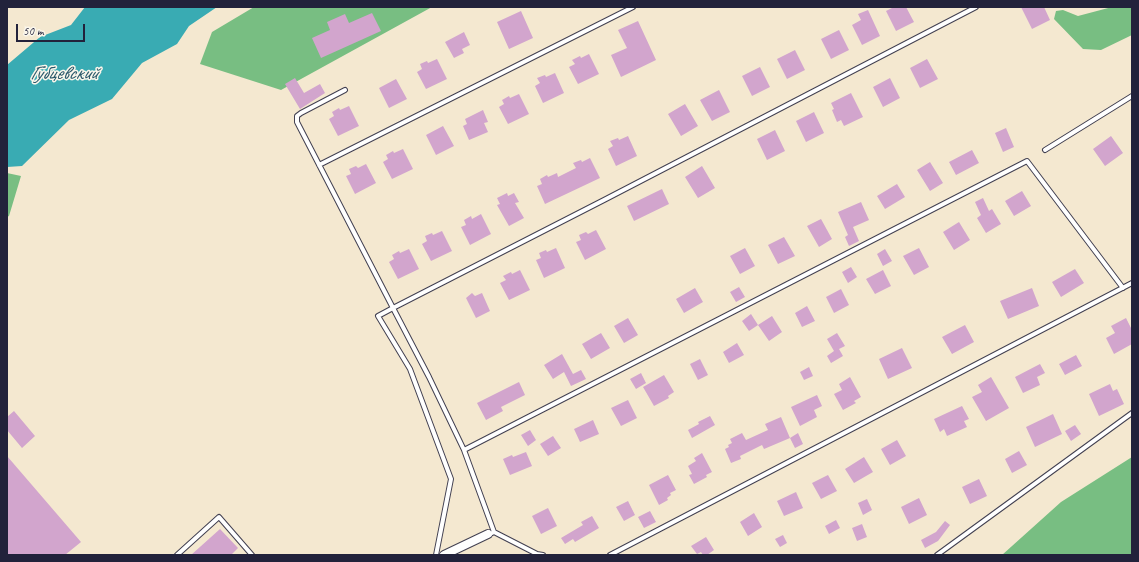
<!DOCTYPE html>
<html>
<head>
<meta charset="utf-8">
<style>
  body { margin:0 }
  #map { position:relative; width:1139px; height:562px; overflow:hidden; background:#f4e8d0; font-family:Caveat,sans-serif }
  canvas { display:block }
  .frame { position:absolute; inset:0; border:8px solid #22223b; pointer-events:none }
  .scale { position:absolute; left:16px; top:24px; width:69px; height:18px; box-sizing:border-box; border:2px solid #22223b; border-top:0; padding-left:5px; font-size:12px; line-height:14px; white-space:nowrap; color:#22223b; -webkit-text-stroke:3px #fbf7ec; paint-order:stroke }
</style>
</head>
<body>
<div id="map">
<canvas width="1139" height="562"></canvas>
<div class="frame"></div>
<div class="scale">50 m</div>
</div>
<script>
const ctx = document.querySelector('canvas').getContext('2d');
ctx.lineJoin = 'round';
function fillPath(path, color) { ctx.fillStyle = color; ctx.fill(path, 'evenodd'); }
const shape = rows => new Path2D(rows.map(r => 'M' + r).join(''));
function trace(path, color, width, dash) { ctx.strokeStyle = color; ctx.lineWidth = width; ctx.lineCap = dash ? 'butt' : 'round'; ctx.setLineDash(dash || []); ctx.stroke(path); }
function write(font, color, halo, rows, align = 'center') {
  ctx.font = font + ' Caveat,sans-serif'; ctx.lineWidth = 3; ctx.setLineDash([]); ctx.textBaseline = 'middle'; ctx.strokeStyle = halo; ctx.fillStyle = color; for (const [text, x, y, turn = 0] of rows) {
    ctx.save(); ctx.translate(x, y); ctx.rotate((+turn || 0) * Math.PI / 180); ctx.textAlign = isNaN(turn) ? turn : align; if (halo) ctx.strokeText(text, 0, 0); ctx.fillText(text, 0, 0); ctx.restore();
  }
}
const forest = shape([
  [254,7,432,7,281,90,200,64,212,32],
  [1112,7,1132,7,1132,35,1101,50,1083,49,1054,19,1056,11,1063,10,1078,16],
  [7,173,21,176,9,216,7,217],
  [1132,457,1132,555,1002,555,1061,502]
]);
const water = shape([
  [85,7,217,7,189,26,177,44,142,63,112,99,69,120,22,166,7,167,7,65,40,37,71,25]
]);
const building = shape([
  [894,7,906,7,914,22,896,31,886,11],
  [1021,7,1044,7,1050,20,1032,29],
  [868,10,880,36,862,45,852,25,861,20,858,14],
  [521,11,533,38,509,49,497,22],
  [372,13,381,31,321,58,312,38,330,30,327,22,345,14,349,23],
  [638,21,656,60,621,77,611,55,627,48,618,30],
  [839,30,849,50,831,59,821,39],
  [464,32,470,45,462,49,464,53,454,58,445,42],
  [795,50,805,70,787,79,777,59],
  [589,54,599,74,578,84,569,67,575,64,572,60,580,56,581,58],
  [437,59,447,79,426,89,417,72,422,69,420,64,427,61,428,63],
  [927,59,938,79,920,88,910,68],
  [760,67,770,87,752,96,742,76],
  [555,73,564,93,543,103,535,86,540,83,537,78,545,75,546,77],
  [295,78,304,93,320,84,325,93,300,109,285,84],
  [890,78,900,98,883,107,873,87],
  [396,79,407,99,389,108,379,88],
  [719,90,730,112,712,121,700,100],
  [851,93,863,117,844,126,841,120,837,122,832,110,834,109,831,103],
  [519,94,529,114,508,124,499,107,504,104,502,100,509,96,510,98],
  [685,104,698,126,681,136,668,114],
  [349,106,359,126,338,136,329,119,334,116,332,112,339,108,340,110],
  [483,110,488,122,484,123,488,132,469,140,463,126,467,124,465,119],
  [814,112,824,133,806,142,796,121],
  [443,126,454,146,436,155,426,135],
  [1006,128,1014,147,1003,152,995,133],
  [775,130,785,151,767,160,757,139],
  [628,136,637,156,616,166,608,149,613,146,610,141,618,138,619,140],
  [1111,136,1123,153,1105,166,1093,149],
  [403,149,413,169,392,179,383,162,388,159,386,155,393,151,394,153],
  [972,150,979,163,956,175,949,162],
  [590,158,600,178,545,204,537,186,542,184,540,179,547,175,548,177,557,173,558,177,576,168,573,163,581,160,582,162],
  [930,162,943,183,930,191,917,170],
  [366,164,376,183,355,194,346,176,351,174,349,169,356,166,358,168],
  [702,166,715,188,698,198,685,177],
  [897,184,905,197,885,209,877,196],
  [662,189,669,204,634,221,627,206],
  [1022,191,1031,206,1014,216,1005,201],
  [507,193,508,196,514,193,519,202,515,203,524,218,509,226,497,205,500,204,497,198],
  [983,198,989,211,992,209,1001,224,986,233,977,218,981,215,975,202],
  [861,202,869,220,853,227,859,241,849,246,845,237,848,235,838,212],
  [481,214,491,234,470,245,461,227,466,225,464,220,471,216,472,219],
  [821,219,832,239,819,247,807,226],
  [959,222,970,240,954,250,943,232],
  [596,230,606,249,585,260,576,242,581,240,579,235,586,232,588,234],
  [442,231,452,251,431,261,422,244,427,241,425,236,432,233,433,235],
  [784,237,795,256,778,264,768,245],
  [556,248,565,268,544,278,536,260,541,258,539,253,546,250,547,252],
  [745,248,755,266,740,274,730,256],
  [919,248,929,267,914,275,903,256],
  [409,249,419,269,398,279,389,262,394,259,392,255,399,251,400,253],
  [885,249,892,261,883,266,877,254],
  [851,267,857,277,848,283,842,272],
  [1075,269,1084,283,1061,297,1052,282],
  [520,270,530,290,509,300,500,283,506,280,503,276,511,272,512,274],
  [883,270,891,286,875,294,866,279],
  [739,287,745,297,736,302,730,292],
  [695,288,703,302,684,313,676,299],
  [1032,288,1039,306,1008,319,1000,301],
  [841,289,849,305,834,313,826,297],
  [472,293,475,296,482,293,490,311,476,318,466,298],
  [807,306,815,321,802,327,795,313],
  [751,314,758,325,749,331,742,321],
  [772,316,782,332,769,341,758,325],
  [628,318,638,335,624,343,614,326],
  [1126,318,1132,330,1132,344,1114,354,1106,338,1115,333,1111,326],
  [965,325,974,342,952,354,942,337],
  [601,333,610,348,591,359,582,344],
  [837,333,845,346,839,349,843,356,831,363,827,356,834,351,827,339],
  [737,343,744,355,729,363,723,352],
  [902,348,912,368,888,379,879,359],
  [562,354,573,374,581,370,586,379,571,386,564,372,553,379,544,365],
  [1076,355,1082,366,1065,375,1059,364],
  [700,359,708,375,698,380,690,364],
  [1040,364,1045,373,1037,377,1040,385,1023,393,1015,377],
  [809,367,813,376,804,380,800,372],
  [641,373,646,383,636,389,630,379],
  [664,375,674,392,668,396,669,398,654,406,643,387],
  [850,377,861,397,854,401,856,403,843,410,834,394,842,390,839,384],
  [991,377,1009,408,986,421,972,397,982,392,978,385],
  [519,382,525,395,501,407,503,411,486,420,477,403],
  [1110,384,1113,391,1117,389,1124,404,1099,416,1089,394],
  [817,395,822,406,814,410,817,417,800,426,791,407],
  [628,400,637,418,621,426,611,408],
  [962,406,969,419,964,421,967,427,947,436,944,429,940,432,934,419],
  [14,411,35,436,22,448,7,430,7,417],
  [1053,414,1062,434,1035,447,1026,427],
  [710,416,715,425,692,438,688,430,699,424,698,422],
  [781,417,790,438,764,449,762,445,740,456,741,459,731,463,725,449,729,447,728,445,732,443,730,439,742,433,746,440,768,430,765,424],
  [593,420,599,434,580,442,574,429],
  [1075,425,1081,434,1071,441,1065,431],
  [530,430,536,440,528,446,521,435],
  [798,433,803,444,795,448,790,438],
  [553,436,561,448,548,456,540,444],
  [897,440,906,456,890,465,881,449],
  [1019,451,1027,465,1012,473,1005,459],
  [526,452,532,466,510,475,503,459,512,455,513,457],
  [702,453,712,472,706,475,707,477,694,484,689,475,692,474,688,466,696,461,694,458],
  [7,456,81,542,65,555,7,555],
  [864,457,873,472,854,483,845,469],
  [668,475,676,490,670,493,671,495,667,498,668,500,659,505,649,485],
  [828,475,837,491,821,499,812,483],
  [979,479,987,496,970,504,962,487],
  [796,492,803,508,784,516,777,501],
  [919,498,927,515,909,524,901,507],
  [867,499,872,510,863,515,858,503],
  [628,501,635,515,624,521,616,507],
  [548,508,557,526,541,534,532,516],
  [650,511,656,522,644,528,638,517],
  [754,513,762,527,748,536,740,522],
  [592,516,599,528,575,542,573,539,565,544,561,538,583,525,581,522],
  [836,520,840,528,829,534,825,526],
  [945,521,950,525,938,541,925,548,921,540,936,532],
  [862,524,867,537,857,541,852,528],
  [220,529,238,548,231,555,191,555],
  [783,535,787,543,780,547,775,539],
  [706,537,714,550,707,555,703,555,701,552,697,554,691,546]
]);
const lane = shape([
  [345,90,301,113,297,116,297,122,393,308,378,316,410,369,451,479,436,555],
  [1045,150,1132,96],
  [319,165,633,7],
  [464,450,429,377,393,308,604,200,976,7],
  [494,532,464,450,1027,161,1123,288],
  [492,533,494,532,537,554,543,555],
  [177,555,219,517,252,555],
  [610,555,1132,283],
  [937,555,1132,413]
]);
const street = shape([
  [444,555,488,534]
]);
const waterNames = [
  ["Губцевский",64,74]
];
fillPath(forest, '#78be82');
fillPath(water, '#39abb3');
fillPath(building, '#d2a5cd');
trace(lane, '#424051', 6);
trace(street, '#424051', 10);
trace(lane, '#fff', 4);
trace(street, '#fff', 8);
write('italic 20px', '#2b596b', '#fbf7ec', waterNames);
</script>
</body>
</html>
